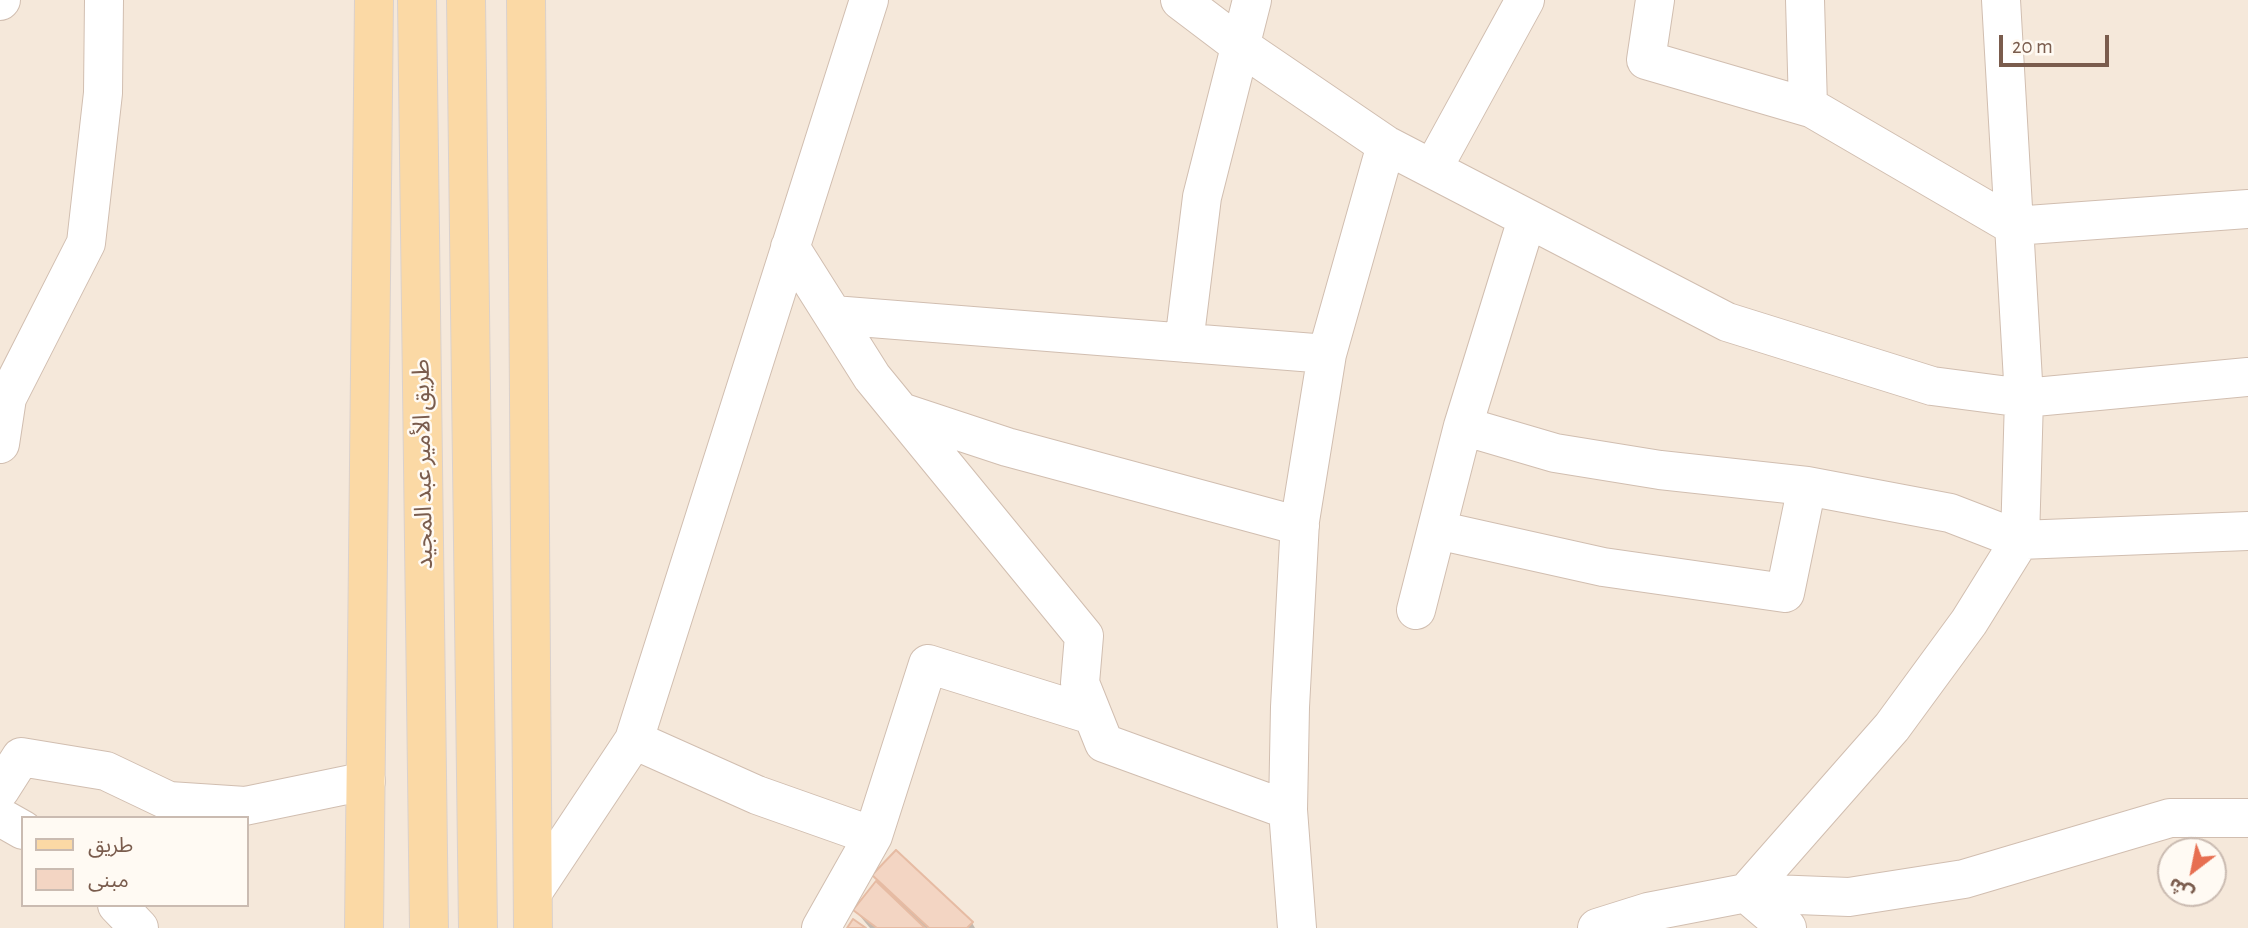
<!DOCTYPE html>
<html>
<head>
<meta charset="utf-8">
<style>
  body { margin:0 }
  #map { position:relative; width:2248px; height:928px; overflow:hidden; background:#fdf6ec; font-family:"Alegreya Sans","Noto Sans Arabic",sans-serif }
  canvas { display:block }
  .legend { position:absolute; left:21px; top:816px; width:228px; height:91px; box-sizing:border-box; background:#fffaf3; border:2px solid #cabbb1; margin:0; padding:9px 12px; list-style:none; font-size:21px; color:#7a5c4d }
  .legend li { display:flex; align-items:center; gap:14px; height:35px }
  .legend b { width:35px; border:2px solid #cabbb1 }
  .north { position:absolute; left:2157px; top:837px; width:70px; height:70px; box-sizing:border-box; background:#fffaf3; border:2px solid #cabbb1; border-radius:50%; rotate:212deg; font-size:19px; font-weight:700; line-height:28px; text-align:center; color:#7a5c4d }
  .north::after { content:''; display:block; margin:auto; width:24px; height:32px; background:#e76f51; clip-path:polygon(50% 0,100% 100%,50% 72%,0 100%) }
  .scale { position:absolute; left:1999px; top:35px; width:110px; height:32px; box-sizing:border-box; border:4px solid #7a5c4d; border-top:0; padding-left:9px; font-size:21px; line-height:24px; white-space:nowrap; color:#7a5c4d; -webkit-text-stroke:5px #fffaf3; paint-order:stroke }
</style>
</head>
<body>
<div id="map">
<canvas width="2248" height="928"></canvas>
<ul class="legend">
<li><b style="height:9px;background:#fbd9a5"></b>طريق</li>
<li><b style="height:19px;background:#f3d5c3"></b>مبنى</li>
</ul>
<div class="north">ش</div>
<div class="scale">20 m</div>
</div>
<script>
const ctx = document.querySelector('canvas').getContext('2d');
ctx.lineJoin = 'round';
function fillPath(path, color) { ctx.fillStyle = color; ctx.fill(path, 'evenodd'); }
const shape = rows => new Path2D(rows.map(r => 'M' + r).join(''));
function trace(path, color, width, dash) { ctx.strokeStyle = color; ctx.lineWidth = width; ctx.lineCap = dash ? 'butt' : 'round'; ctx.setLineDash(dash || []); ctx.stroke(path); }
function write(font, color, halo, rows, align = 'center') {
  ctx.font = font + ' "Alegreya Sans","Noto Sans Arabic",sans-serif'; ctx.lineWidth = 5; ctx.setLineDash([]); ctx.textBaseline = 'middle'; ctx.strokeStyle = halo; ctx.fillStyle = color; for (const [text, x, y, turn = 0] of rows) {
    ctx.save(); ctx.translate(x, y); ctx.rotate((+turn || 0) * Math.PI / 180); ctx.textAlign = isNaN(turn) ? turn : align; if (halo) ctx.strokeText(text, 0, 0); ctx.fillText(text, 0, 0); ctx.restore();
  }
}
const residential = shape([
  [0,0,2248,0,2248,928,0,928],
  [23,818,247,818,247,905,23,905],
  [2171,851,2213,851,2213,893,2171,893]
]);
const shadow = shape([
  [874,875,972,923,975,928,870,928,855,910,878,882]
]);
const building = shape([
  [896,850,973,922,967,928,929,928,872,875,896,850],
  [876,881,925,928,877,928,853,910,876,881],
  [853,919,866,928,847,928,853,919]
]);
const minor = shape([
  [1180,0,1242,47,1386,145,1727,322,1932,386,2024,398,2248,377],
  [1655,0,1646,60,1814,109],
  [1805,0,1808,106,2014,226,2248,209],
  [0,1,1,0],
  [1433,168,1525,0],
  [790,247,872,377,1084,636,1080,683,1104,743,1288,810],
  [833,315,1327,354],
  [1184,343,1202,197,1252,0],
  [901,412,1007,447,1300,526],
  [1463,426,1555,453,1660,470,1807,486,1950,513,2020,540,2248,531],
  [0,444,7,398,86,243,103,93,104,0],
  [1437,530,1603,567,1785,593,1807,486],
  [1416,610,1463,426,1527,219],
  [634,740,757,795,873,836],
  [0,790,21,757,106,771,169,801,245,806,366,781],
  [0,817,23,830],
  [533,892,634,740,869,0],
  [1746,893,1849,897,1964,879,2170,818,2248,818],
  [1746,893,1787,928],
  [117,905,139,928],
  [821,928,873,836,928,664,1092,715],
  [1297,928,1288,810,1290,707,1300,521,1327,354,1386,145],
  [1597,928,1648,912,1746,893,1892,727,1969,622,2020,540,2024,398,2001,0]
]);
const major = shape([
  [417,0,429,928],
  [466,0,478,928],
  [526,0,533,928],
  [364,928,374,0]
]);
const streetNames = [
  ["طريق الأمير عبد المجيد",423,464,-91]
];
fillPath(residential, '#f5e8da');
fillPath(shadow, '#0003');
fillPath(building, '#f3d5c3');
trace(building, '#e6bba3', 2);
trace(minor, '#d1beb0', 40);
trace(major, '#dad1cd', 40);
trace(minor, '#fff', 38);
trace(major, '#fbd9a5', 38);
write('24px', '#7a5c4d', '#fffaf3', streetNames);
</script>
</body>
</html>
